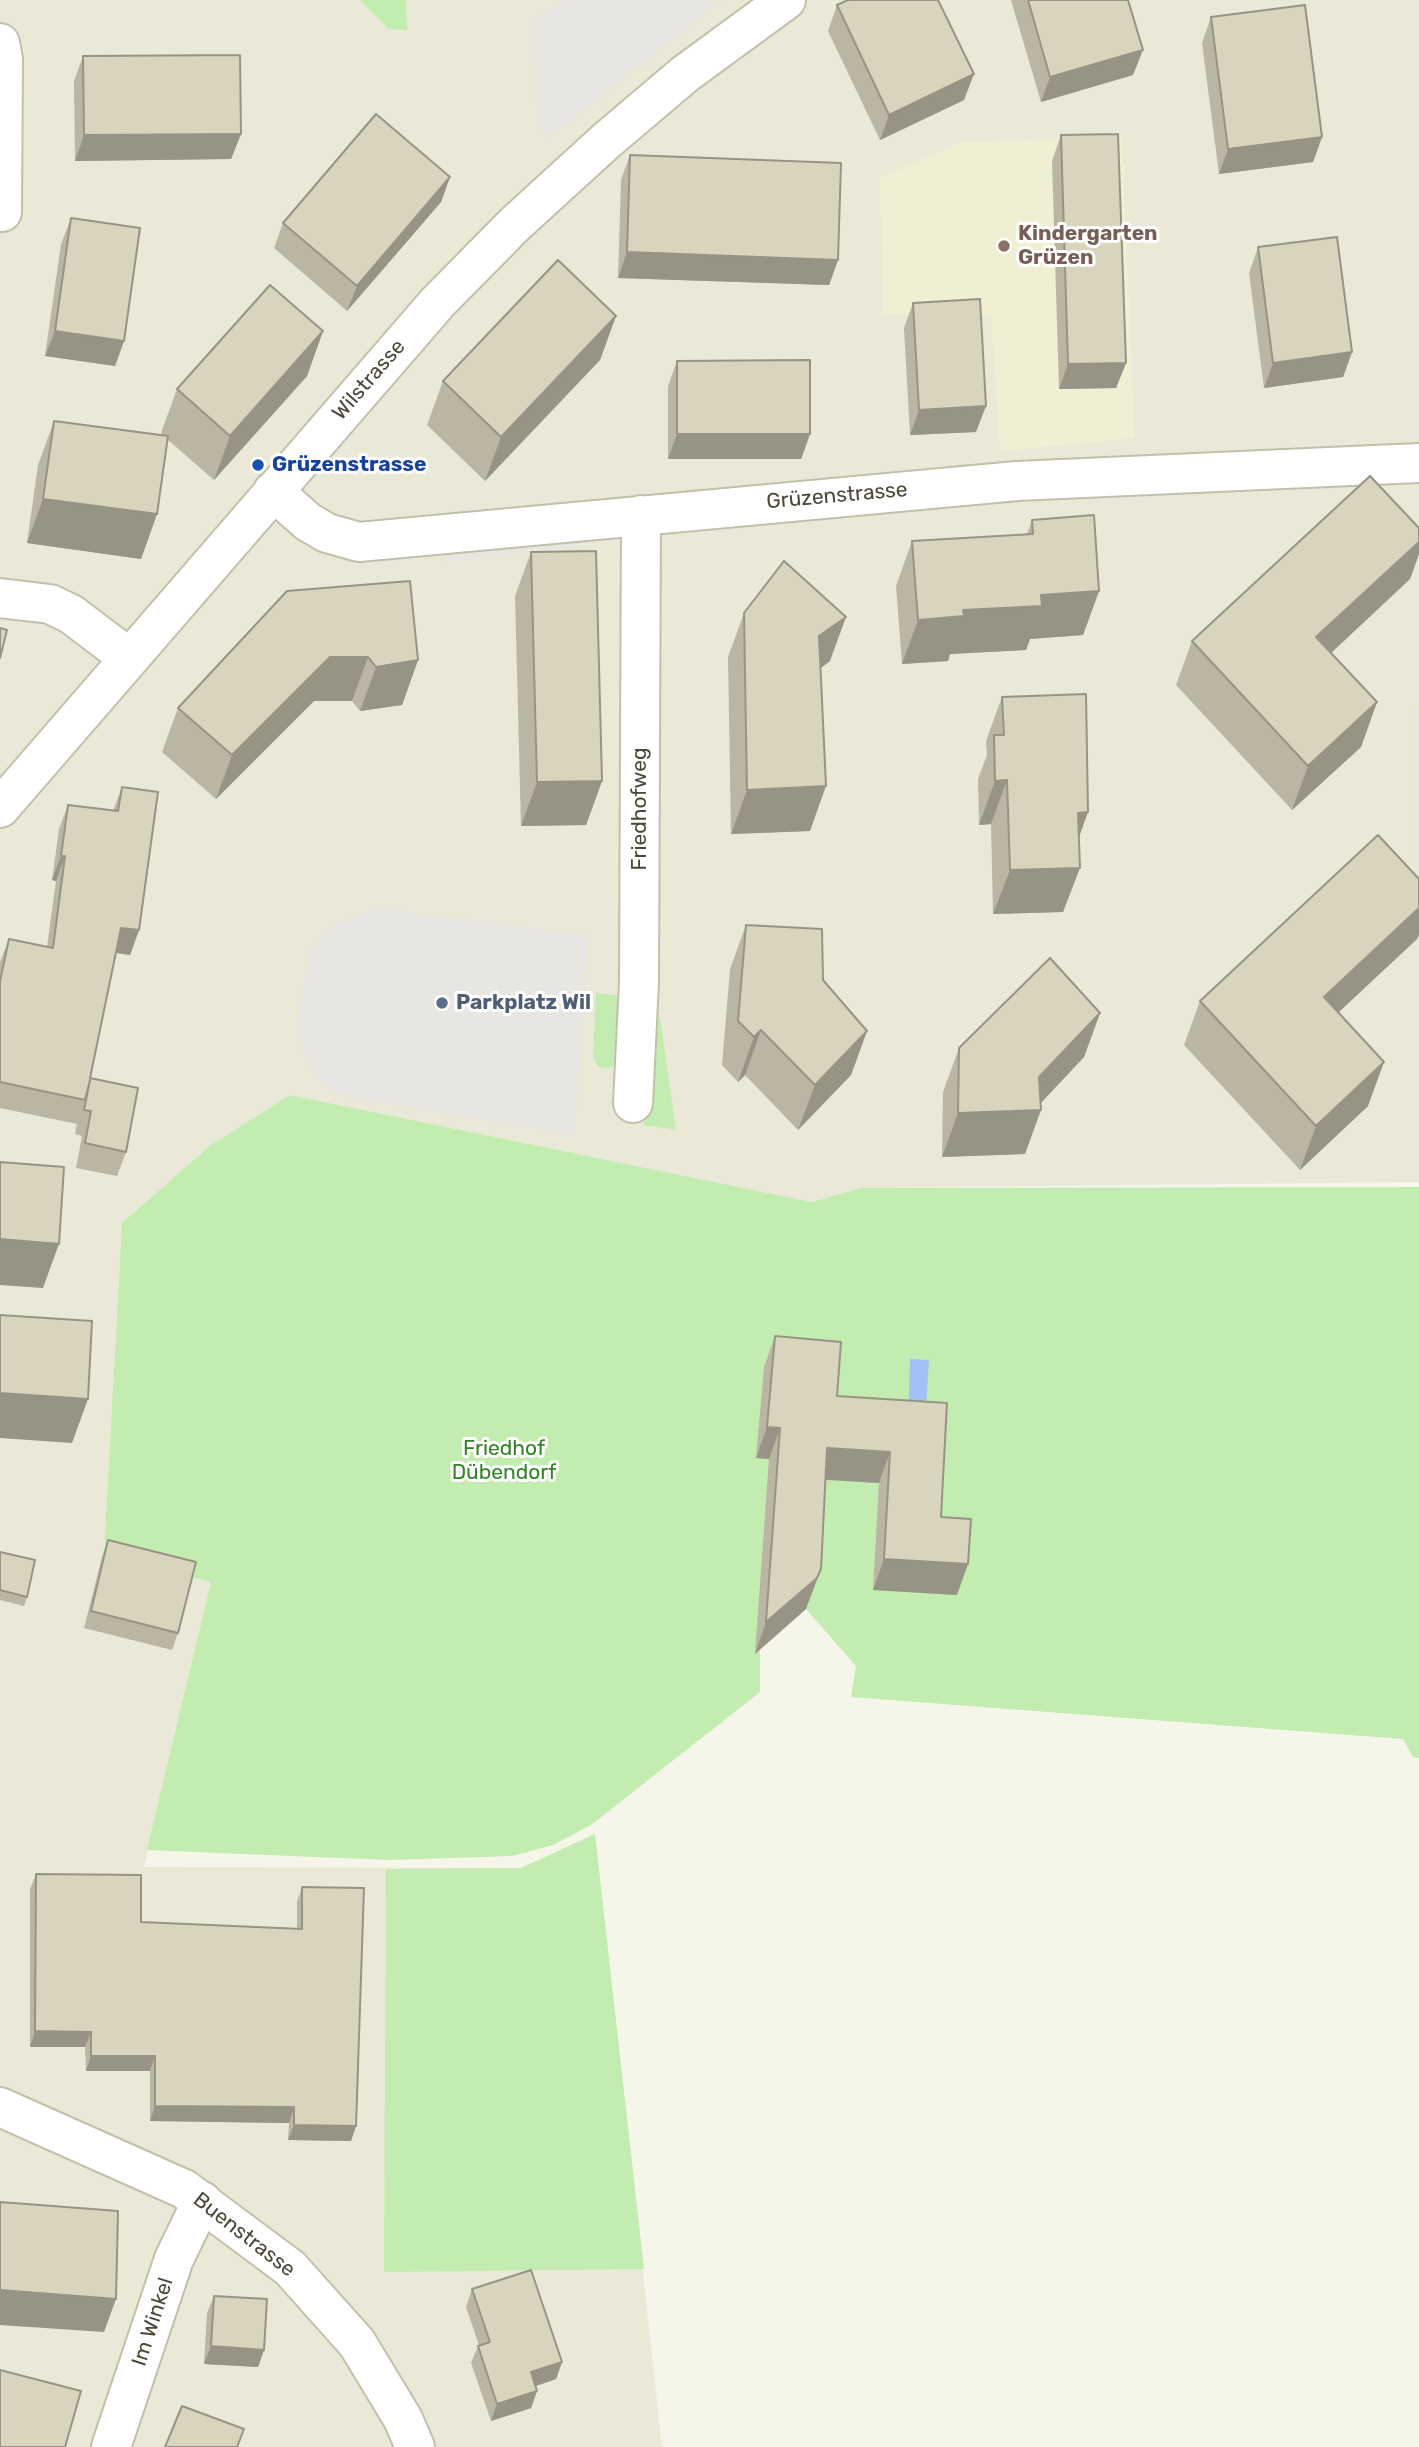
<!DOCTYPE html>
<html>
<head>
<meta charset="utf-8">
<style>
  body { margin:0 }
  canvas { display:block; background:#f6f5ea }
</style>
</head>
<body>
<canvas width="1419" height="2447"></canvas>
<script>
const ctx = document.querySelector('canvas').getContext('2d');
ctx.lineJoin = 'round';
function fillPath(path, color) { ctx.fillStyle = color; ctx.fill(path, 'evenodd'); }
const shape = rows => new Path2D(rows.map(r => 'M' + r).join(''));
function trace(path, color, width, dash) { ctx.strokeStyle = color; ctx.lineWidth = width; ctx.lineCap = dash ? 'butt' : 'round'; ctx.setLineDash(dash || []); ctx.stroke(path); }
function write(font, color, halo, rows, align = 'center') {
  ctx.font = font + ' Rubik,sans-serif'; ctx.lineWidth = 6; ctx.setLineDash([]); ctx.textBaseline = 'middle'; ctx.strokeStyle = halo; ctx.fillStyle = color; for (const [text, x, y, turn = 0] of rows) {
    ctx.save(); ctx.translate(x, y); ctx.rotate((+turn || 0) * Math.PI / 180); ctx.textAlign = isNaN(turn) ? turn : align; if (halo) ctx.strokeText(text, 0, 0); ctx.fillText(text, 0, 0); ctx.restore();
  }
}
const residential = shape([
  [0,0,1419,0,1419,1182,861,1188,812,1202,290,1095,211,1145,122,1223,104,1553,211,1582,144,1867,521,1868,595,1834,662,2447,0,2447]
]);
const education = shape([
  [1122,137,1135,438,1000,451,991,316,883,314,880,178,961,142]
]);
const green = shape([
  [360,0,406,0,407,30,389,29],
  [596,993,635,998,620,1061,609,1068,598,1067,593,1056],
  [652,1017,660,1017,676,1130,644,1125],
  [290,1095,812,1202,861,1188,1419,1187,1419,1758,1413,1757,1403,1739,851,1697,856,1666,806,1609,760,1649,760,1692,591,1825,553,1845,512,1856,389,1860,147,1850,211,1582,104,1553,122,1223,211,1145],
  [595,1834,644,2269,384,2272,386,1869,521,1868]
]);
const parking = shape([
  [566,0,722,0,548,138,536,126,534,18],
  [570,535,572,547,443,561,442,548],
  [1415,709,1419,709,1419,925,1415,925],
  [379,908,589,936,574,1135,337,1094,312,1071,297,1031,309,950,334,924]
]);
const water = shape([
  [910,1359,929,1360,925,1423,908,1422]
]);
const minor = shape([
  [0,43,3,59,2,212],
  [273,491,308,522,327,533,359,542,1017,481,1419,463],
  [0,598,50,604,71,614,129,658],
  [0,808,438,302,515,224,606,141,685,74,786,0],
  [633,1103,639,982,641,515],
  [0,2107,184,2189,290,2268,357,2343,403,2419,415,2447],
  [111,2447,174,2259,202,2201]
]);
const wall = shape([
  [1011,0,1128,0,1133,75,1041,102],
  [837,5,964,100,880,140,828,31],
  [1211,17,1322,137,1313,162,1219,174,1202,43],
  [83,56,241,134,231,159,75,161,74,81],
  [1061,135,1126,363,1116,388,1059,389,1052,161],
  [630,155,838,260,829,285,618,278,621,180],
  [450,177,441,202,347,311,274,248,283,223],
  [71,218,124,341,115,366,45,356,61,244],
  [1258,247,1352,352,1343,377,1264,388,1249,273],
  [913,303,976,432,910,435,904,328],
  [616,316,600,360,485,481,427,425,443,381],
  [323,331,307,376,214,480,167,439,157,514,141,559,27,543,38,465,54,421,163,435,161,433,177,389],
  [677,361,810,434,801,459,668,459,668,386],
  [1032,520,1099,591,1083,635,1030,639,1026,650,950,654,948,661,902,664,896,586,912,541,1027,534],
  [1419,528,1419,554,1410,579,1331,653,1377,702,1361,747,1292,810,1176,685,1192,641],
  [531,552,602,781,586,825,521,826,515,596],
  [287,591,418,660,402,705,360,711,352,701,314,701,216,799,162,752,178,708],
  [744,613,830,661,821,668,810,831,731,834,728,657],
  [1002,697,1079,839,1063,912,993,914,991,824,979,825,978,779,987,755,986,741],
  [122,787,139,930,130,955,116,953,90,1078,126,1152,117,1176,76,1168,82,1136,75,1134,77,1122,77,1124,0,1108,0,962,9,939,47,947,56,881,52,880,59,829,68,805,113,811],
  [1419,879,1419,935,1417,939,1338,1012,1368,1106,1300,1170,1184,1045,1200,1001],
  [746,925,867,1031,851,1075,798,1130,745,1075,738,1082,722,1065,730,969],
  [1100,1013,1084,1057,1041,1103,1025,1154,942,1157,943,1092,959,1048],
  [775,1336,837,1396,947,1403,941,1517,957,1595,873,1590,879,1483,826,1480,806,1609,755,1654,769,1459,756,1458,764,1367],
  [108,1540,178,1633,172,1650,84,1628,102,1557],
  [0,1552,27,1597,24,1606,0,1600],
  [36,1874,141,1922,297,1929,297,1902,302,1887,356,2126,351,2141,288,2140,289,2123,150,2121,150,2071,86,2071,85,2047,30,2047,30,1889],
  [472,2289,562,2362,556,2379,536,2386,537,2391,531,2408,491,2421,471,2363,478,2346,479,2345,466,2307],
  [214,2296,264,2350,258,2367,204,2364,207,2313]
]);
const shadedWall = shape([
  [1143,50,1133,75,1041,102,1050,77],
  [974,74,964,100,880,140,889,115],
  [241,134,231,159,75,161,84,135],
  [1322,137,1313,162,1219,174,1228,149],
  [450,177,441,202,347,311,357,286],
  [627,252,838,260,829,285,618,278],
  [616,316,600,360,485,481,501,437],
  [55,331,124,341,115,366,45,356],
  [323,331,307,376,214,480,230,436],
  [1352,352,1343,377,1264,388,1273,363],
  [1126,363,1116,388,1059,389,1068,364],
  [986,406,976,432,910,435,919,410],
  [677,434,810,434,801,459,668,459],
  [43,499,157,514,141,559,27,543],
  [1419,542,1419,554,1410,579,1300,682,1316,637],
  [1099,591,1083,635,1030,639,1026,650,950,654,948,661,902,664,918,620,1041,595],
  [846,617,830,661,803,681,819,636],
  [330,657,368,657,352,701,314,701,216,799,232,755],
  [418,660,402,705,360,711,376,667],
  [1377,702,1361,747,1292,810,1308,766],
  [1007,780,991,824,979,825,995,781],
  [602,781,586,825,521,826,537,782],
  [826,786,810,831,731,834,747,790],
  [1088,812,1072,857,1078,813],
  [61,856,65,856,56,881,52,880],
  [1080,868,1063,912,993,914,1010,870],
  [1419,908,1419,935,1417,939,1308,1041,1324,997],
  [121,928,139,930,130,955,112,952],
  [1100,1013,1084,1057,1034,1110,1041,1110,1025,1154,942,1157,958,1113,1039,1077],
  [761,1030,745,1075,738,1082,754,1037],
  [867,1031,851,1075,798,1130,815,1085],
  [1384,1062,1368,1106,1300,1170,1316,1126],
  [0,1239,59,1244,43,1288,0,1285],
  [0,1393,88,1399,72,1443,0,1438],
  [767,1427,780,1428,769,1459,756,1458],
  [827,1448,890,1452,879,1483,816,1479],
  [884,1559,968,1564,957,1595,873,1590],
  [821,1569,806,1609,755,1654,766,1622],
  [35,2031,91,2032,85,2047,30,2047],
  [91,2056,155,2056,150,2071,86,2071],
  [155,2106,294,2107,289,2123,150,2121],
  [294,2125,356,2126,351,2141,288,2140],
  [0,2290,116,2299,104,2332,0,2325],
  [211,2346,264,2350,258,2367,204,2364],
  [562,2362,556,2379,524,2390,531,2372],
  [537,2391,531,2408,491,2421,497,2404]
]);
const building = shape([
  [848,0,938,0,974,74,889,115,837,5,848,0],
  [1028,0,1128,0,1143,50,1050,77,1028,0],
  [1305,5,1322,137,1228,149,1211,17,1305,5],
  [240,55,241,134,84,135,83,56,240,55],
  [376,114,450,177,357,286,283,223,376,114],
  [1118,134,1126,363,1068,364,1061,135,1118,134],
  [630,155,841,163,838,260,627,252,630,155],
  [71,218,140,228,124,341,55,331,71,218],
  [1337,237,1352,352,1273,363,1258,247,1337,237],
  [558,260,616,316,501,437,443,381,558,260],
  [270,285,323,331,230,436,177,389,270,285],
  [980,299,986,406,919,410,913,303,980,299],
  [810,360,810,434,677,434,677,361,810,360],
  [54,421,168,436,157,514,43,499,54,421],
  [1370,476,1419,528,1419,542,1316,637,1377,702,1308,766,1192,641,1370,476],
  [1094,515,1099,591,1041,595,1042,606,963,610,964,616,918,620,912,541,1033,534,1032,520,1094,515],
  [596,551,602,781,537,782,531,552,596,551],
  [784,561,846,617,819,636,826,786,747,790,744,613,784,561],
  [410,581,418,660,376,667,368,657,330,657,232,755,178,708,287,591,410,581],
  [0,628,7,630,0,658,0,628],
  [1086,694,1088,812,1078,813,1080,868,1010,870,1007,780,995,781,994,735,1004,735,1002,697,1086,694],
  [122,787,158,792,139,930,121,928,90,1078,138,1088,126,1152,85,1143,91,1111,84,1110,90,1080,85,1100,0,1082,0,981,9,939,53,948,65,856,61,856,68,805,118,811,122,787],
  [1378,835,1419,879,1419,908,1324,997,1384,1062,1316,1126,1200,1001,1378,835],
  [746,925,822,929,823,980,867,1031,815,1085,761,1030,754,1037,738,1021,746,925],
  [1050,958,1100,1013,1039,1077,1041,1110,958,1113,959,1048,1050,958],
  [0,1162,64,1167,59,1244,0,1239,0,1162],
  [0,1315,92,1321,88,1399,0,1393,0,1315],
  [775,1336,841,1342,837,1396,947,1403,941,1517,971,1519,968,1564,884,1559,890,1452,827,1448,821,1569,817,1578,766,1622,780,1428,767,1427,775,1336],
  [108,1540,196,1562,178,1633,91,1611,108,1540],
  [0,1552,35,1560,27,1597,0,1590,0,1552],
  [36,1874,141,1875,141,1922,302,1929,302,1887,364,1888,356,2126,294,2125,294,2107,155,2106,155,2056,91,2056,91,2032,35,2031,36,1874],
  [0,2202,118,2211,116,2299,0,2290,0,2202],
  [531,2270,562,2362,531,2372,537,2391,497,2404,478,2346,490,2342,472,2289,531,2270],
  [214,2296,267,2299,264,2350,211,2346,214,2296],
  [0,2370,81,2391,65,2447,0,2447,0,2370],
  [182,2406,244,2429,237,2447,165,2447,182,2406]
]);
const markers = [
  [1004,246,7,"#8d6e63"],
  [258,465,7,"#1a4fb4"],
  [442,1003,7,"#5c6f8a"]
];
const educationNames = [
  ["Kindergarten",1018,234],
  ["Grüzen",1018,258]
];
const streetNames = [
  ["Wilstrasse",369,380,-49],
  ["Grüzenstrasse",837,496,-5],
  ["Friedhofweg",640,809,-90],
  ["Buenstrasse",244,2235,38],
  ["Im Winkel",153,2322,-72]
];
const transitNames = [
  ["Grüzenstrasse",272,465]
];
const serviceNames = [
  ["Parkplatz Wil",456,1003]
];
const parkNames = [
  ["Friedhof",504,1449],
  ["Dübendorf",504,1473]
];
fillPath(residential, '#eae9d8');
fillPath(education, '#f0eed3');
fillPath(green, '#c3ecb0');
fillPath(parking, '#e7e6e2');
fillPath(water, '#a3c1f6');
trace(minor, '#c2c0ab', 42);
trace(minor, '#fff', 38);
fillPath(wall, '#bab6a3');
fillPath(shadedWall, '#979485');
fillPath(building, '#d8d4be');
trace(building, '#979485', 2);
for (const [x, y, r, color] of markers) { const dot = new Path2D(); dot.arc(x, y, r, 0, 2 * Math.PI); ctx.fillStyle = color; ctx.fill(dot); trace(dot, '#fff', 2.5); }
write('bold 21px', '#785e54', '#fff', educationNames, 'left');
write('21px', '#4b4837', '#fff', streetNames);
write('bold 21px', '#164399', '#fff', transitNames, 'left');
write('bold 21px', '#4e5e75', '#fff', serviceNames, 'left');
write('21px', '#338225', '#fff', parkNames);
</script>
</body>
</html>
